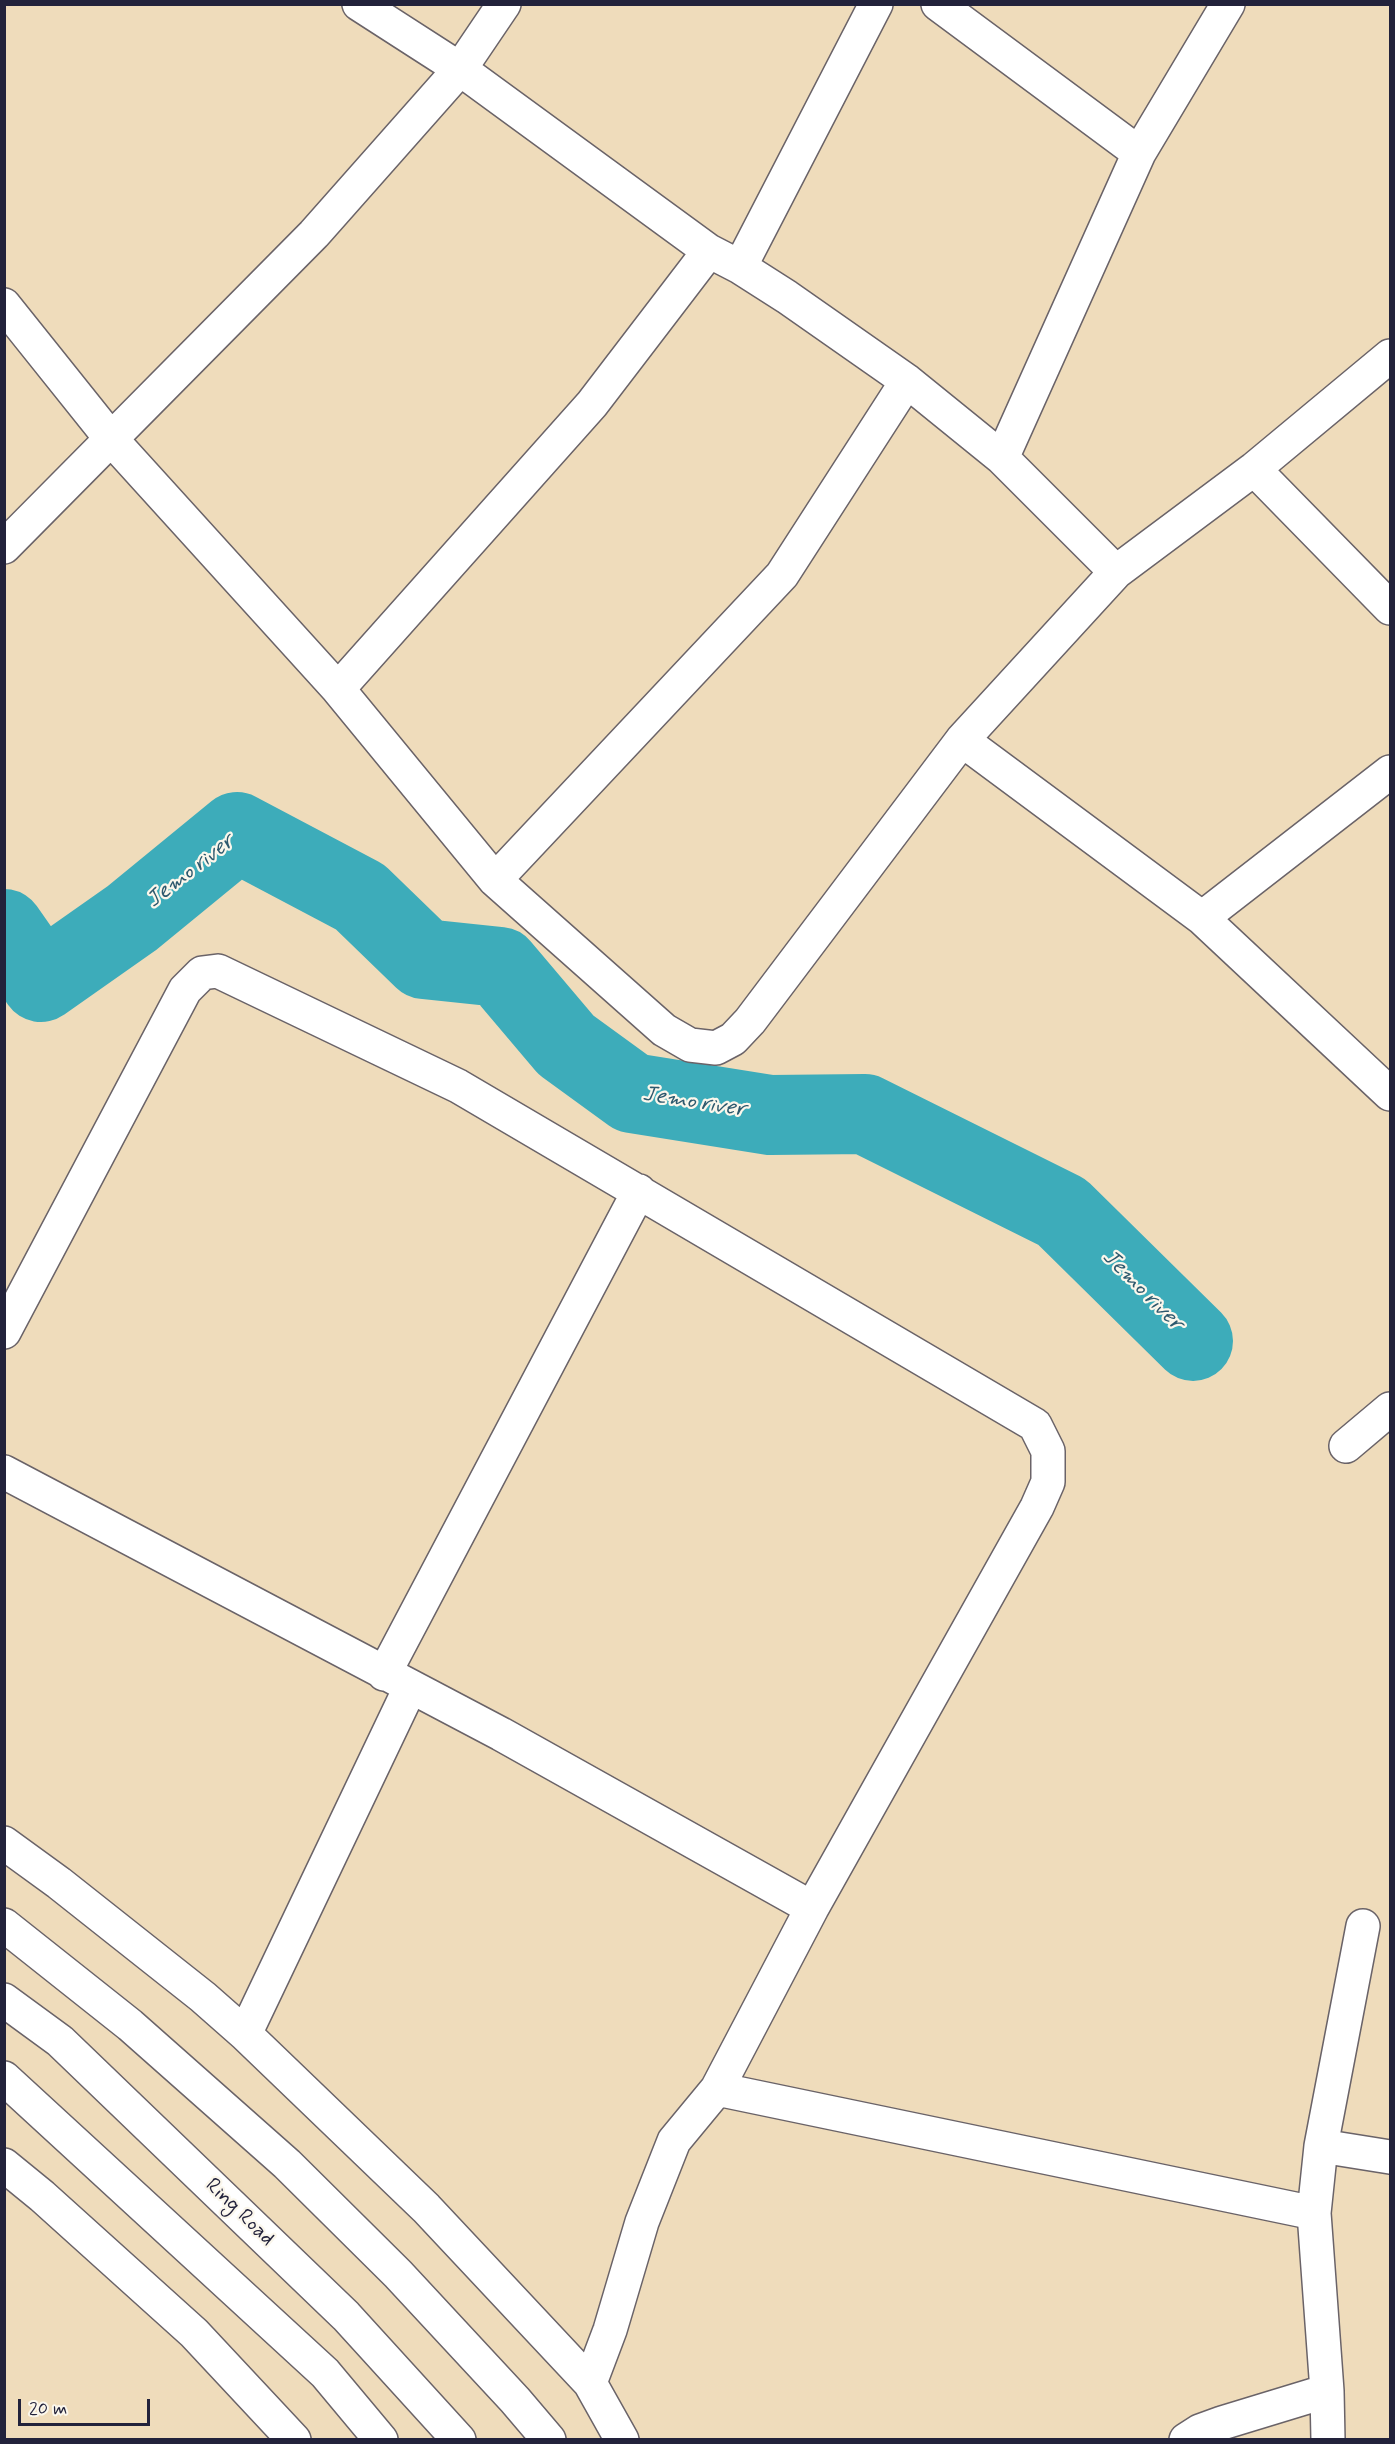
<!DOCTYPE html>
<html>
<head>
<meta charset="utf-8">
<style>
  body { margin:0 }
  #map { position:relative; width:1395px; height:2444px; overflow:hidden; background:#efdcbb; font-family:Mynerve,sans-serif }
  canvas { display:block }
  .frame { position:absolute; inset:0; border:6px solid #22223b; pointer-events:none }
  .scale { position:absolute; left:18px; top:2399px; width:132px; height:27px; box-sizing:border-box; border:3px solid #22223b; border-top:0; padding-left:8px; font-size:18px; line-height:21px; white-space:nowrap; color:#22223b; -webkit-text-stroke:4px #fbf7ec; paint-order:stroke }
</style>
</head>
<body>
<div id="map">
<canvas width="1395" height="2444"></canvas>
<div class="frame"></div>
<div class="scale">20 m</div>
</div>
<script>
const ctx = document.querySelector('canvas').getContext('2d');
ctx.lineJoin = 'round';
const shape = rows => new Path2D(rows.map(r => 'M' + r).join(''));
function trace(path, color, width, dash) { ctx.strokeStyle = color; ctx.lineWidth = width; ctx.lineCap = dash ? 'butt' : 'round'; ctx.setLineDash(dash || []); ctx.stroke(path); }
function write(font, color, halo, rows, align = 'center') {
  ctx.font = font + ' Mynerve,sans-serif'; ctx.lineWidth = 4.5; ctx.setLineDash([]); ctx.textBaseline = 'middle'; ctx.strokeStyle = halo; ctx.fillStyle = color; for (const [text, x, y, turn = 0] of rows) {
    ctx.save(); ctx.translate(x, y); ctx.rotate((+turn || 0) * Math.PI / 180); ctx.textAlign = isNaN(turn) ? turn : align; if (halo) ctx.strokeText(text, 0, 0); ctx.fillText(text, 0, 0); ctx.restore();
  }
}
const river = shape([
  [4,929,41,982,132,918,237,832,360,897,424,959,500,967,566,1045,632,1093,770,1115,865,1114,1062,1212,1193,1341]
]);
const minor = shape([
  [359,4,460,69,709,251,740,267,787,297,907,381,1002,458,1116,572],
  [938,4,1139,153],
  [740,267,876,4],
  [4,305,112,440,338,689,495,880,664,1030,690,1045,716,1048,733,1039,750,1021,962,740,1116,572,1254,469,1390,356],
  [1002,458,1139,153,1228,4],
  [1254,469,1390,608],
  [4,547,314,234,460,69,504,4],
  [338,689,592,404,709,251],
  [962,740,1202,918,1390,1094],
  [495,880,782,575,907,381],
  [1202,918,1390,772],
  [4,1332,185,990,202,973,218,971,458,1086,1035,1425,1048,1451,1048,1482,1037,1507,812,1908,717,2089,674,2141,642,2222,610,2330,590,2383,622,2440],
  [1346,1446,1390,1409],
  [4,1472,501,1734,812,1908],
  [384,1674,639,1191],
  [4,1843,59,1883,203,1997,245,2034,426,2208,590,2383],
  [245,2034,410,1688],
  [717,2089,1314,2213,1327,2391,1328,2440],
  [1321,2146,1390,2157],
  [1314,2213,1321,2146,1363,1926],
  [1186,2440,1200,2431,1222,2423,1327,2391]
]);
const tertiary = shape([
  [4,1925,130,2025,287,2164,398,2274,515,2400,549,2440],
  [4,2165,42,2196,194,2333,294,2440]
]);
const trunk = shape([
  [4,2000,60,2041,346,2316,459,2440],
  [4,2078,325,2373,381,2440]
]);
const streetNames = [
  ["Ring Road",239,2213,44]
];
const waterNames = [
  ["Jemo river",191,872,-38],
  ["Jemo river",694,1103,9],
  ["Jemo river",1142,1291,45]
];
trace(river, '#3dacba', 80);
trace(minor, '#6a6368', 36);
trace(tertiary, '#6a6368', 36);
trace(trunk, '#6a6368', 36);
trace(minor, '#fff', 33);
trace(tertiary, '#fff', 33);
trace(trunk, '#fff', 33);
write('21px', '#22223b', '#fbf7ec', streetNames);
write('italic 22px', '#2d596e', '#fbf7ec', waterNames);
</script>
</body>
</html>
